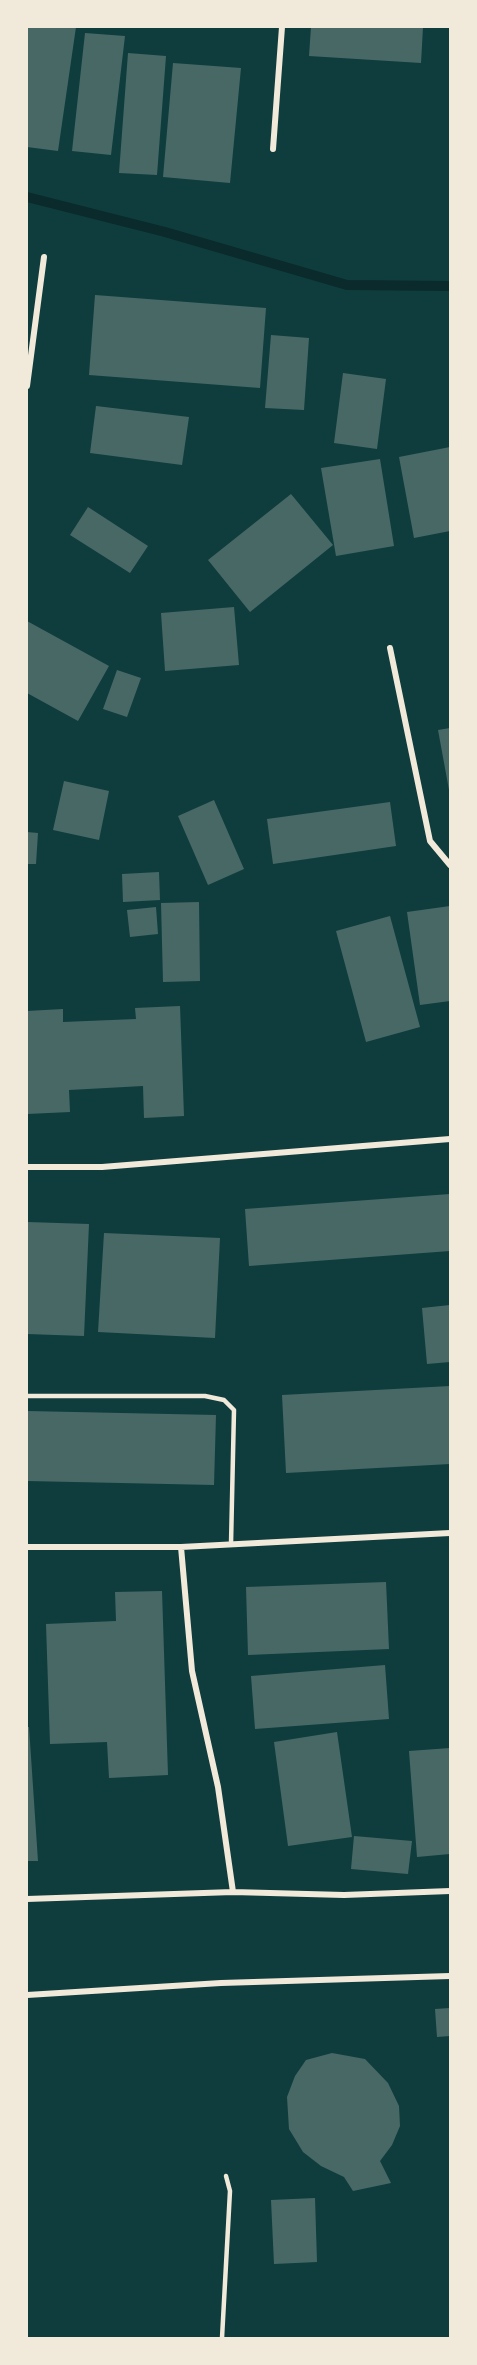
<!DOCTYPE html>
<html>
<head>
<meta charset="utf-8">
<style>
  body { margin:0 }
  #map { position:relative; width:477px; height:2365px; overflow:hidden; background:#0f3d3e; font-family:"Golos Text",sans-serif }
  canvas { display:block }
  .frame { position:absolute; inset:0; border:28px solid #f1e9da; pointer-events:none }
</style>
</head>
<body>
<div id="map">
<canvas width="477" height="2365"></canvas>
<div class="frame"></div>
</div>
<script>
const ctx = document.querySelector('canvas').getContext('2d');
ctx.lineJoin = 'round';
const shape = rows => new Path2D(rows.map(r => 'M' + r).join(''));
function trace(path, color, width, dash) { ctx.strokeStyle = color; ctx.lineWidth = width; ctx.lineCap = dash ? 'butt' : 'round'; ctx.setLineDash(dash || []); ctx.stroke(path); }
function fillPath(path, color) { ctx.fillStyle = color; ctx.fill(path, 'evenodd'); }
const stream = shape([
  [27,197,165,232,347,285,450,286]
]);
const building = shape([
  [27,27,76,27,58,151,27,147],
  [311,27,423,27,421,63,309,56],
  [85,33,125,36,111,155,72,151],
  [128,53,166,56,157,175,119,173],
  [173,63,241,68,230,183,163,177],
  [95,295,266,308,260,388,89,375],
  [271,335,309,338,304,410,265,408],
  [343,373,386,379,377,449,334,443],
  [96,406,189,417,182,465,90,453],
  [450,447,450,531,414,538,399,457],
  [380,459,394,546,336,556,321,468],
  [291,494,333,545,250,612,208,560],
  [88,507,148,546,130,573,70,535],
  [234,607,239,665,165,671,161,613],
  [27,621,109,666,78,721,27,693],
  [117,670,141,678,127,717,103,709],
  [450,728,450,790,449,790,438,730],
  [64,781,109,791,99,840,53,830],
  [214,800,244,869,208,885,178,816],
  [390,802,396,846,273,864,267,819],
  [27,832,38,833,36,864,27,864],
  [159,872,160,900,123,902,122,874],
  [199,902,200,981,163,982,161,903],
  [450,906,450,1001,420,1005,407,912],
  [156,907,158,934,130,937,127,910],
  [390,916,420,1027,366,1042,336,931],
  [180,1006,184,1116,144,1118,143,1086,69,1090,70,1112,27,1114,27,1011,63,1009,63,1022,136,1019,135,1008],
  [450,1194,450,1251,249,1266,245,1209],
  [27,1222,89,1224,84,1336,27,1334],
  [104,1233,220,1238,215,1338,98,1332],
  [450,1305,450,1362,427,1364,422,1308],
  [450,1386,450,1464,286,1473,282,1395],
  [27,1411,216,1415,214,1485,27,1481],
  [386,1582,389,1649,248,1655,246,1587],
  [162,1591,168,1775,109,1778,107,1742,50,1744,46,1624,116,1621,115,1592],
  [385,1665,389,1719,255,1729,251,1676],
  [27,1727,29,1727,38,1861,27,1861],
  [337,1732,352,1837,288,1846,274,1742],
  [450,1748,450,1854,417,1857,409,1751],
  [354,1836,412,1841,408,1874,351,1869],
  [450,2008,450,2036,437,2037,435,2009],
  [332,2053,365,2059,388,2083,399,2106,400,2126,392,2145,380,2161,391,2183,353,2191,344,2177,321,2166,303,2152,289,2129,287,2097,295,2076,306,2060],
  [315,2198,317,2262,274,2264,271,2200]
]);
const service = shape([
  [27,1396,205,1396,224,1400,234,1410,231,1544],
  [222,2338,230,2191,226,2176]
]);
const minor = shape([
  [273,149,282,27],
  [27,386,44,257],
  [390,648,430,841,450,865],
  [27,1167,102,1167,450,1139],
  [27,1547,181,1547,450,1533],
  [181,1547,192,1671,218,1787,233,1892],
  [27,1899,233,1892,344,1895,450,1891],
  [27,1995,221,1983,450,1976]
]);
trace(stream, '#0a2a2b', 10);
fillPath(building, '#486865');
trace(service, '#f1e9da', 4.5);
trace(minor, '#f1e9da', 6);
</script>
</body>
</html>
